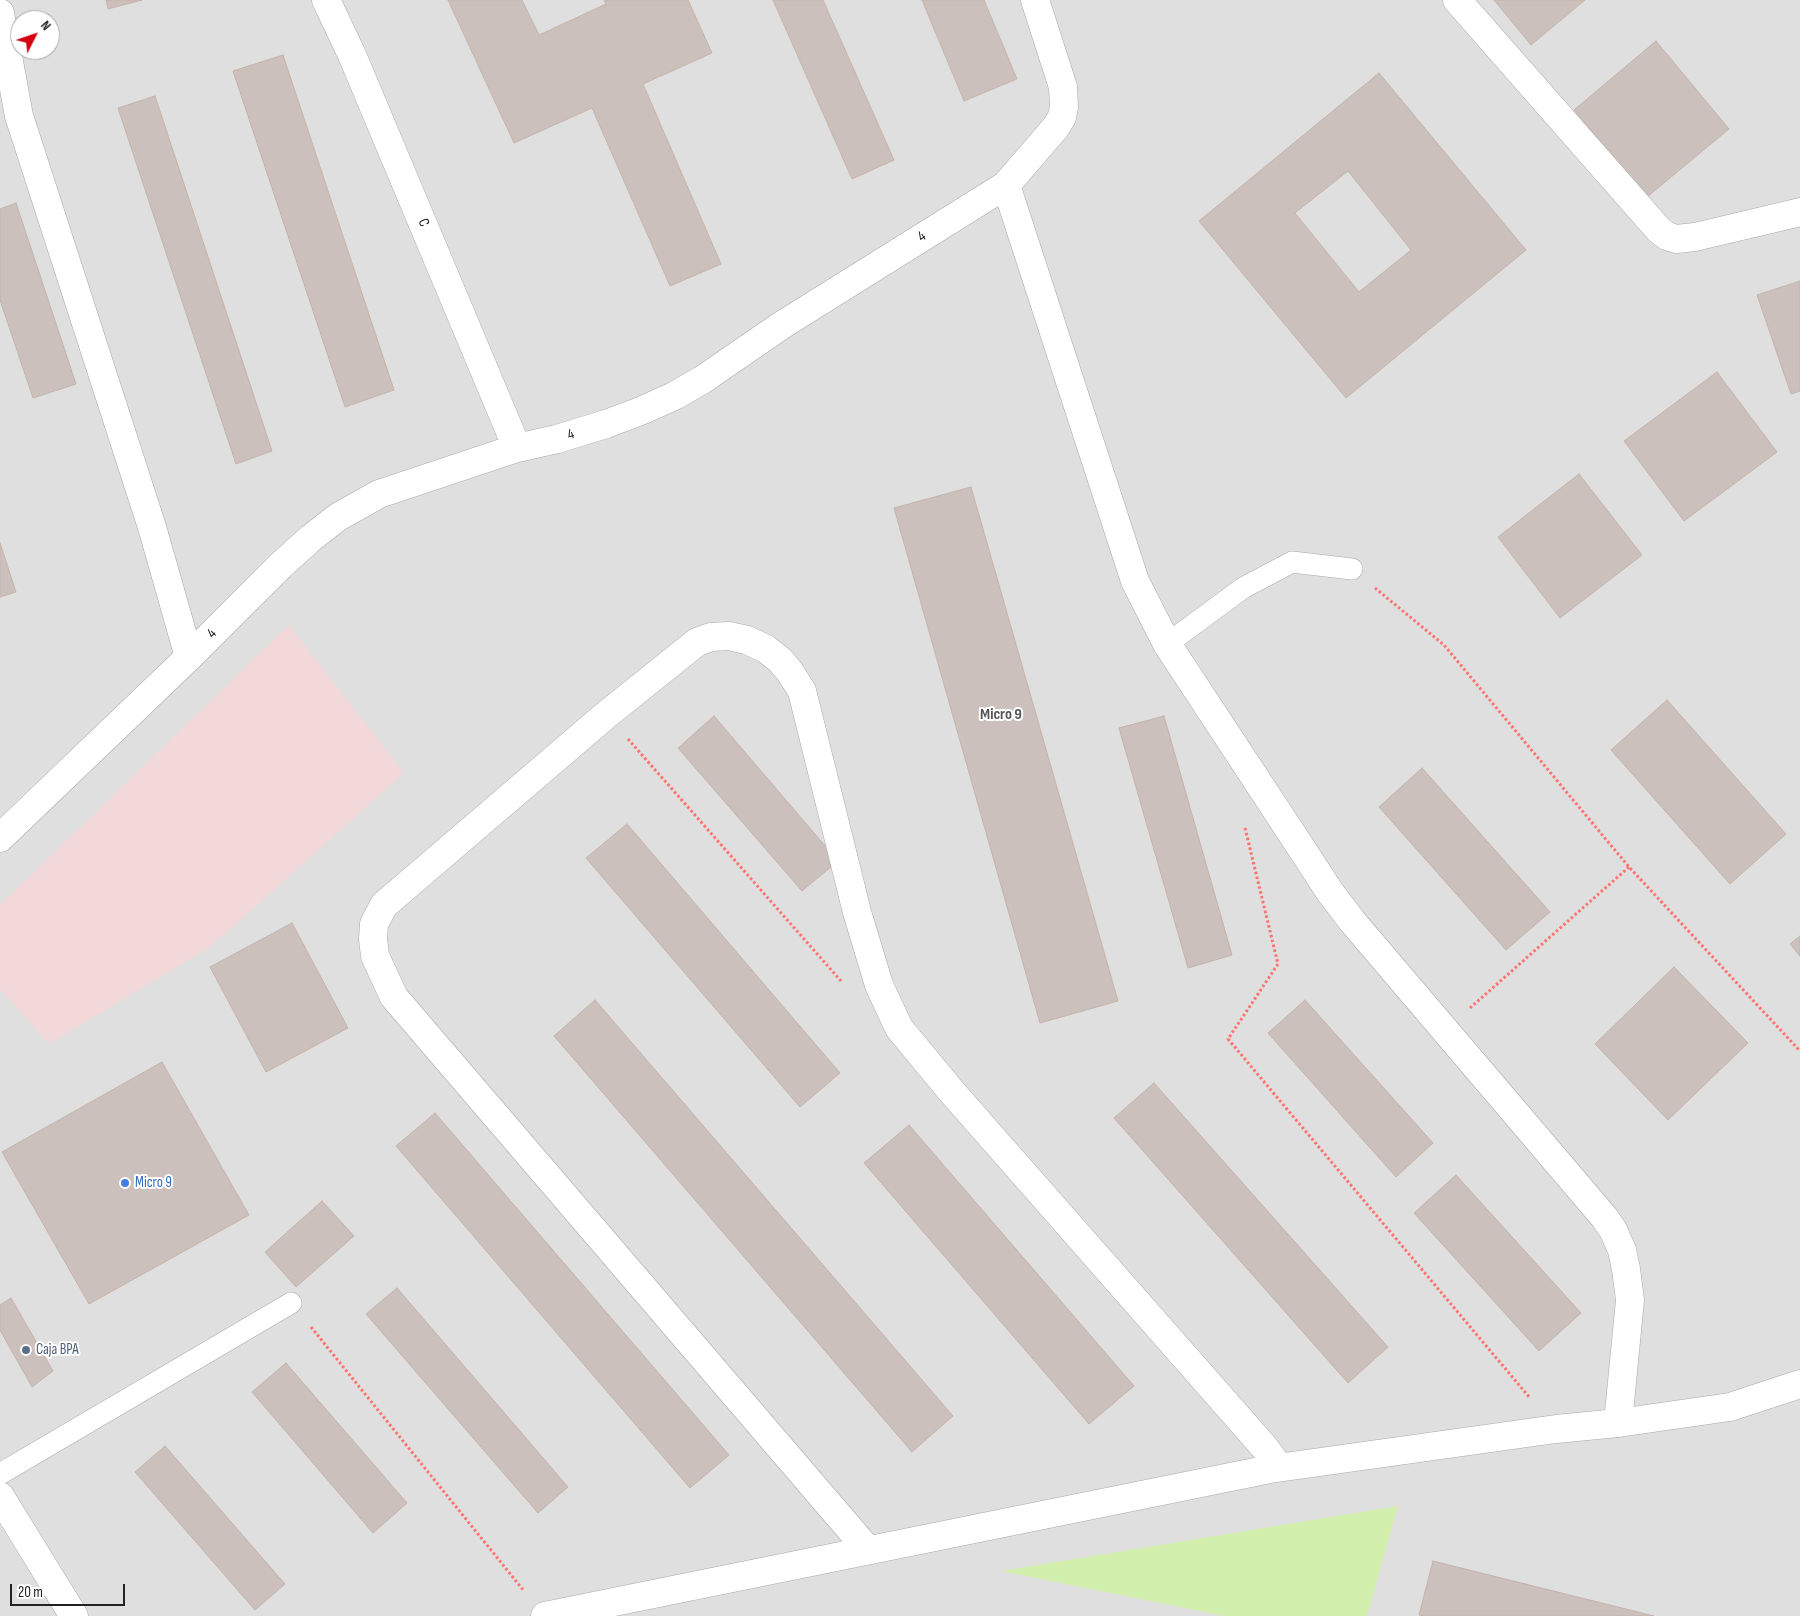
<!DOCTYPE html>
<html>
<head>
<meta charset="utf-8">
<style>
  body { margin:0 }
  #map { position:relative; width:1800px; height:1616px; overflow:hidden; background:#f2eee8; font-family:"Sofia Sans Condensed",sans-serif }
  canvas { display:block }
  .north { position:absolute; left:10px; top:10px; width:50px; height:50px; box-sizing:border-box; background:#fff; border:1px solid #a7a7a7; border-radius:50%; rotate:49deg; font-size:14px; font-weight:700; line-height:20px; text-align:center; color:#222 }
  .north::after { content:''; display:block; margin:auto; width:18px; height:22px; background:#d40010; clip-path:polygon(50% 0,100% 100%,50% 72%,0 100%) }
  .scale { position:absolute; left:10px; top:1584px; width:115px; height:22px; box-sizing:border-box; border:2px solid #222; border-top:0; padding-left:6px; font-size:15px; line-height:18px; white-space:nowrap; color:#222; -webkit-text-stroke:4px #fff; paint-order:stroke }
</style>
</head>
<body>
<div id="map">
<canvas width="1800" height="1616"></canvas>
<div class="north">N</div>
<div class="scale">20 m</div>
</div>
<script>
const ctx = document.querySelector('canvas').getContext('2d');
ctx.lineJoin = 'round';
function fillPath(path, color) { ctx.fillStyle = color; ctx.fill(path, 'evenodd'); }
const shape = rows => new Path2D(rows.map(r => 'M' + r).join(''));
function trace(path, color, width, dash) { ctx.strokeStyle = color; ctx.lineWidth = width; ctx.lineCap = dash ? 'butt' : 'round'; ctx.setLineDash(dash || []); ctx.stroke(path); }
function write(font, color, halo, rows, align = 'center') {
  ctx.font = font + ' "Sofia Sans Condensed",sans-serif'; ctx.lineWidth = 4; ctx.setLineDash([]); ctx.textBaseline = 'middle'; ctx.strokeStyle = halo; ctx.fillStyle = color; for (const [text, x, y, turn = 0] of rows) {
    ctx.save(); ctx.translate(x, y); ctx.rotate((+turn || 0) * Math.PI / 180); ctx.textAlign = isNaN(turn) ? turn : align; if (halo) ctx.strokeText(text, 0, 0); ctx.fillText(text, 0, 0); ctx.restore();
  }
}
const residential = shape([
  [0,0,1800,0,1800,1616,0,1616],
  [20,20,50,20,50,50,20,50]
]);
const commercial = shape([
  [289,625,404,773,210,947,49,1044,0,989,0,905]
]);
const grass = shape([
  [1398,1506,1367,1616,1225,1616,1001,1571]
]);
const building = shape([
  [106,0,142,0,108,9,106,0],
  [448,0,522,0,539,35,606,4,604,0,688,0,712,53,643,84,721,264,670,286,592,108,514,143,448,0],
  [773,0,823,0,894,160,852,179,773,0],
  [922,0,984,0,1017,79,964,101,922,0],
  [1494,0,1585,0,1531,45,1494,0],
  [1656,41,1729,129,1647,197,1574,110,1656,41],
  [283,55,394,390,345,407,233,71,283,55],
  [1379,73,1526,250,1346,398,1199,221,1379,73],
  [1348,171,1411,250,1359,292,1295,213,1348,171],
  [155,96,272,451,236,464,118,108,155,96],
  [16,203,76,384,33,398,0,300,0,209,16,203],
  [1800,281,1800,391,1791,394,1757,295,1800,281],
  [1717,372,1777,452,1684,521,1624,441,1717,372],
  [1579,474,1642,555,1560,618,1498,537,1579,474],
  [971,487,1118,1001,1040,1023,894,508,971,487],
  [0,543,16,592,0,597,0,543],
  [1667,700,1786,834,1730,884,1611,750,1667,700],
  [714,716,838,861,802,891,678,748,714,716],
  [1164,716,1232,955,1188,968,1119,728,1164,716],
  [1422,768,1550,912,1506,950,1379,807,1422,768],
  [627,824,840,1073,800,1107,586,858,627,824],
  [292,923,348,1028,266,1072,210,967,292,923],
  [1800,936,1800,956,1790,944,1800,936],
  [1674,967,1748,1043,1668,1120,1595,1044,1674,967],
  [595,1000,953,1416,912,1452,554,1036,595,1000],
  [1305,1000,1433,1143,1396,1177,1268,1033,1305,1000],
  [162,1062,249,1215,89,1304,2,1152,162,1062],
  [1154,1083,1388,1347,1348,1383,1114,1118,1154,1083],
  [435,1113,729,1455,690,1488,396,1146,435,1113],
  [909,1125,1134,1386,1089,1424,864,1163,909,1125],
  [1456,1175,1581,1313,1539,1351,1414,1213,1456,1175],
  [322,1201,354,1236,296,1287,265,1252,322,1201],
  [397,1288,568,1487,538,1513,366,1314,397,1288],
  [11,1298,53,1371,32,1387,0,1330,0,1305,11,1298],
  [286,1363,407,1503,373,1533,252,1392,286,1363],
  [165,1446,285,1584,255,1610,135,1472,165,1446],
  [1433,1561,1654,1616,1424,1616,1419,1615,1433,1561]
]);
const path = shape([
  [1375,588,1444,645,1629,867,1800,1051],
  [628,739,841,981],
  [1245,828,1278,964,1228,1039,1530,1398],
  [1470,1008,1629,867],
  [311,1327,524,1591]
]);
const service = shape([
  [1167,644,1243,588,1292,562,1352,569],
  [0,1474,291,1303]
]);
const minor = shape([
  [326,0,352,55,517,448],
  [1457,0,1659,230,1667,236,1676,239,1695,237,1800,212],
  [0,13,19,116,152,527,189,657],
  [1006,185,1135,581,1167,644,1296,840,1330,892,1352,921,1604,1217,1613,1230,1622,1250,1626,1269,1630,1300,1618,1423],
  [0,838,189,657,280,566,311,538,338,517,379,494,517,448,557,439,606,424,643,410,674,396,702,380,782,325,1006,185,1056,127,1062,117,1064,107,1063,87,1035,0],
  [868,1550,394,997,375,956,373,939,374,924,384,905,606,715,697,642,711,637,729,636,747,640,766,649,780,660,790,672,802,691,857,912,879,985,899,1028,952,1092,1265,1448,1279,1467]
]);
const tertiary = shape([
  [0,1496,74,1616],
  [545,1616,1270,1469,1556,1429,1618,1423,1730,1407,1800,1384]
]);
const markers = [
  [125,1183,5,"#3f7fe0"],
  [26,1350,5,"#5c6f8a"]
];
const streetNames = [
  ["C",423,223,67],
  ["4",922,237,-32],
  ["4",571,435,-17],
  ["4",212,634,-45]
];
const shopNames = [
  ["Micro 9",135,1183]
];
const serviceNames = [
  ["Caja BPA",36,1350]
];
const neighbourhoodNames = [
  ["Micro 9",1001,715]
];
fillPath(residential, '#e0dfdf');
fillPath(commercial, '#f3d8d9');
fillPath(grass, '#d2eead');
fillPath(building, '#cbc0bb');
trace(building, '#c5b4aa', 1);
trace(service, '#a9a9a9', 22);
trace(minor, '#a9a9a9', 29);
trace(tertiary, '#a9a9a9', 29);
trace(path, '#ff716d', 3, [2.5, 2.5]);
trace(service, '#fff', 21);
trace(minor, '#fff', 28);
trace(tertiary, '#fff', 28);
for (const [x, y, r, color] of markers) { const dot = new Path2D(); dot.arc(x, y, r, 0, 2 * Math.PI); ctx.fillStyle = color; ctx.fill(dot); trace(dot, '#fff', 2); }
write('15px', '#222', '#fff', streetNames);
write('15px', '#366cbe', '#fff', shopNames, 'left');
write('15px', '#4e5e75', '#fff', serviceNames, 'left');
write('bold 16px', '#555', '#fff', neighbourhoodNames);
</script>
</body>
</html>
